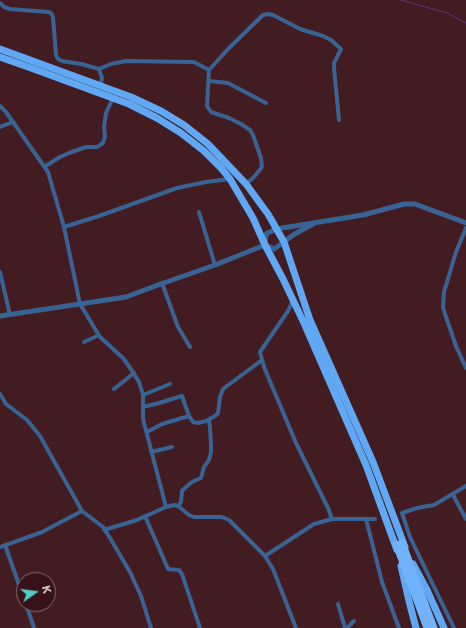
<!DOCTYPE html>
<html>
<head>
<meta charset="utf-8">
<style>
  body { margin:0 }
  #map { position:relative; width:466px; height:628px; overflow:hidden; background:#431c22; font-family:Lato,sans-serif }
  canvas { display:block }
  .north { position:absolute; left:16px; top:572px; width:40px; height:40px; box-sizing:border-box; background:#381219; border:1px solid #86696d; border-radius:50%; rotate:76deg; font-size:11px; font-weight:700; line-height:16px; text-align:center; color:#fbebec }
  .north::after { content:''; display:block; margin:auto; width:14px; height:18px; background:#53cdc9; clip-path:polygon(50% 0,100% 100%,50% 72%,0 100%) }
</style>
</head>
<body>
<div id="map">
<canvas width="466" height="628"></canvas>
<div class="north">K</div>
</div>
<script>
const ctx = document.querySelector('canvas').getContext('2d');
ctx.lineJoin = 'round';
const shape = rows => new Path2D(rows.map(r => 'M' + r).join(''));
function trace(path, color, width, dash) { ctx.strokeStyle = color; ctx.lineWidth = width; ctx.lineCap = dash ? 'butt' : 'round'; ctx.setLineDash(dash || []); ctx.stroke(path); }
const stream = shape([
  [401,0,447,13,466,23]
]);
const minor = shape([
  [0,3,4,7,10,9,48,12,51,13,53,17,56,55,58,59,62,61,81,64,99,69],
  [209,81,228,83,266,103],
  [100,86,102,78,99,69,111,64,126,61,194,62,209,70],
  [0,106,6,112,48,172,64,227,80,304,100,337,123,358,133,372,139,382,143,395,143,419,166,507],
  [0,127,13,122],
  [44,167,60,157,69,153,86,147,97,147,103,143,105,136,104,127,106,113,113,98],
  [246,184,254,177,262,167,261,158,253,135,250,130,241,124,229,118,211,112,207,106,209,70,229,48,263,15,269,14,273,15,300,29,323,36,331,40,341,49,334,63,334,68,339,120],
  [199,212,215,265],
  [64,227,99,216,177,188,206,182,230,179],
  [466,228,456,252,444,292,443,308,456,346,466,368],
  [0,272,10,315],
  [162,283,178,327,190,347],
  [293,300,288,311,260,352,264,367,296,443,328,508,332,519],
  [84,342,99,335],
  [114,389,134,373],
  [0,394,6,404,27,420,40,436,82,511,103,527,110,538,130,572,141,596,151,628],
  [143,395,170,384],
  [143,407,159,403,182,396,189,416,193,422,198,423,206,421,215,416,218,413,220,397,223,389,262,360],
  [147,432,162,424,189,416],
  [151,452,172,447],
  [453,495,466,519],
  [178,506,181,502,182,491,186,487,192,482,201,478,204,467,209,460,211,452,211,444,210,428,209,420],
  [145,516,168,569,179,570,182,574,200,628],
  [366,519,382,582,399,628],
  [104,530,137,520,166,507,174,505,178,506,189,515,194,517,222,517,229,520,265,556,273,569,296,628],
  [5,545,24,599],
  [0,547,42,532,82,511],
  [265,556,314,524,332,519,375,519],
  [26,604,34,628],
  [338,604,345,628],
  [347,628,354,621],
  [454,628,410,537,402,513,417,508,434,505,466,486]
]);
const tertiary = shape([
  [265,244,266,234,276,229,363,215,404,204,415,204,466,223],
  [0,316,126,297,158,285,215,265,265,245,274,249,284,242,293,235,313,224]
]);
const trunk = shape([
  [0,49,131,97,161,111,184,125,208,144,246,184,268,214,284,242,310,320,373,462,405,547],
  [0,57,31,68,129,104,157,118,181,133,204,151,221,168,230,179,253,218,265,245,283,279,304,323,366,465,397,550],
  [413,564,427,590,444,628],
  [401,566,409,601,416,628]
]);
const motorway = shape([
  [402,542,434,628],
  [396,544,427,628]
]);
trace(stream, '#672c86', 1);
trace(minor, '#376495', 4);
trace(tertiary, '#376495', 5);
trace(trunk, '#60a8f4', 7);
trace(motorway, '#71b3fb', 7);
</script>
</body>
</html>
